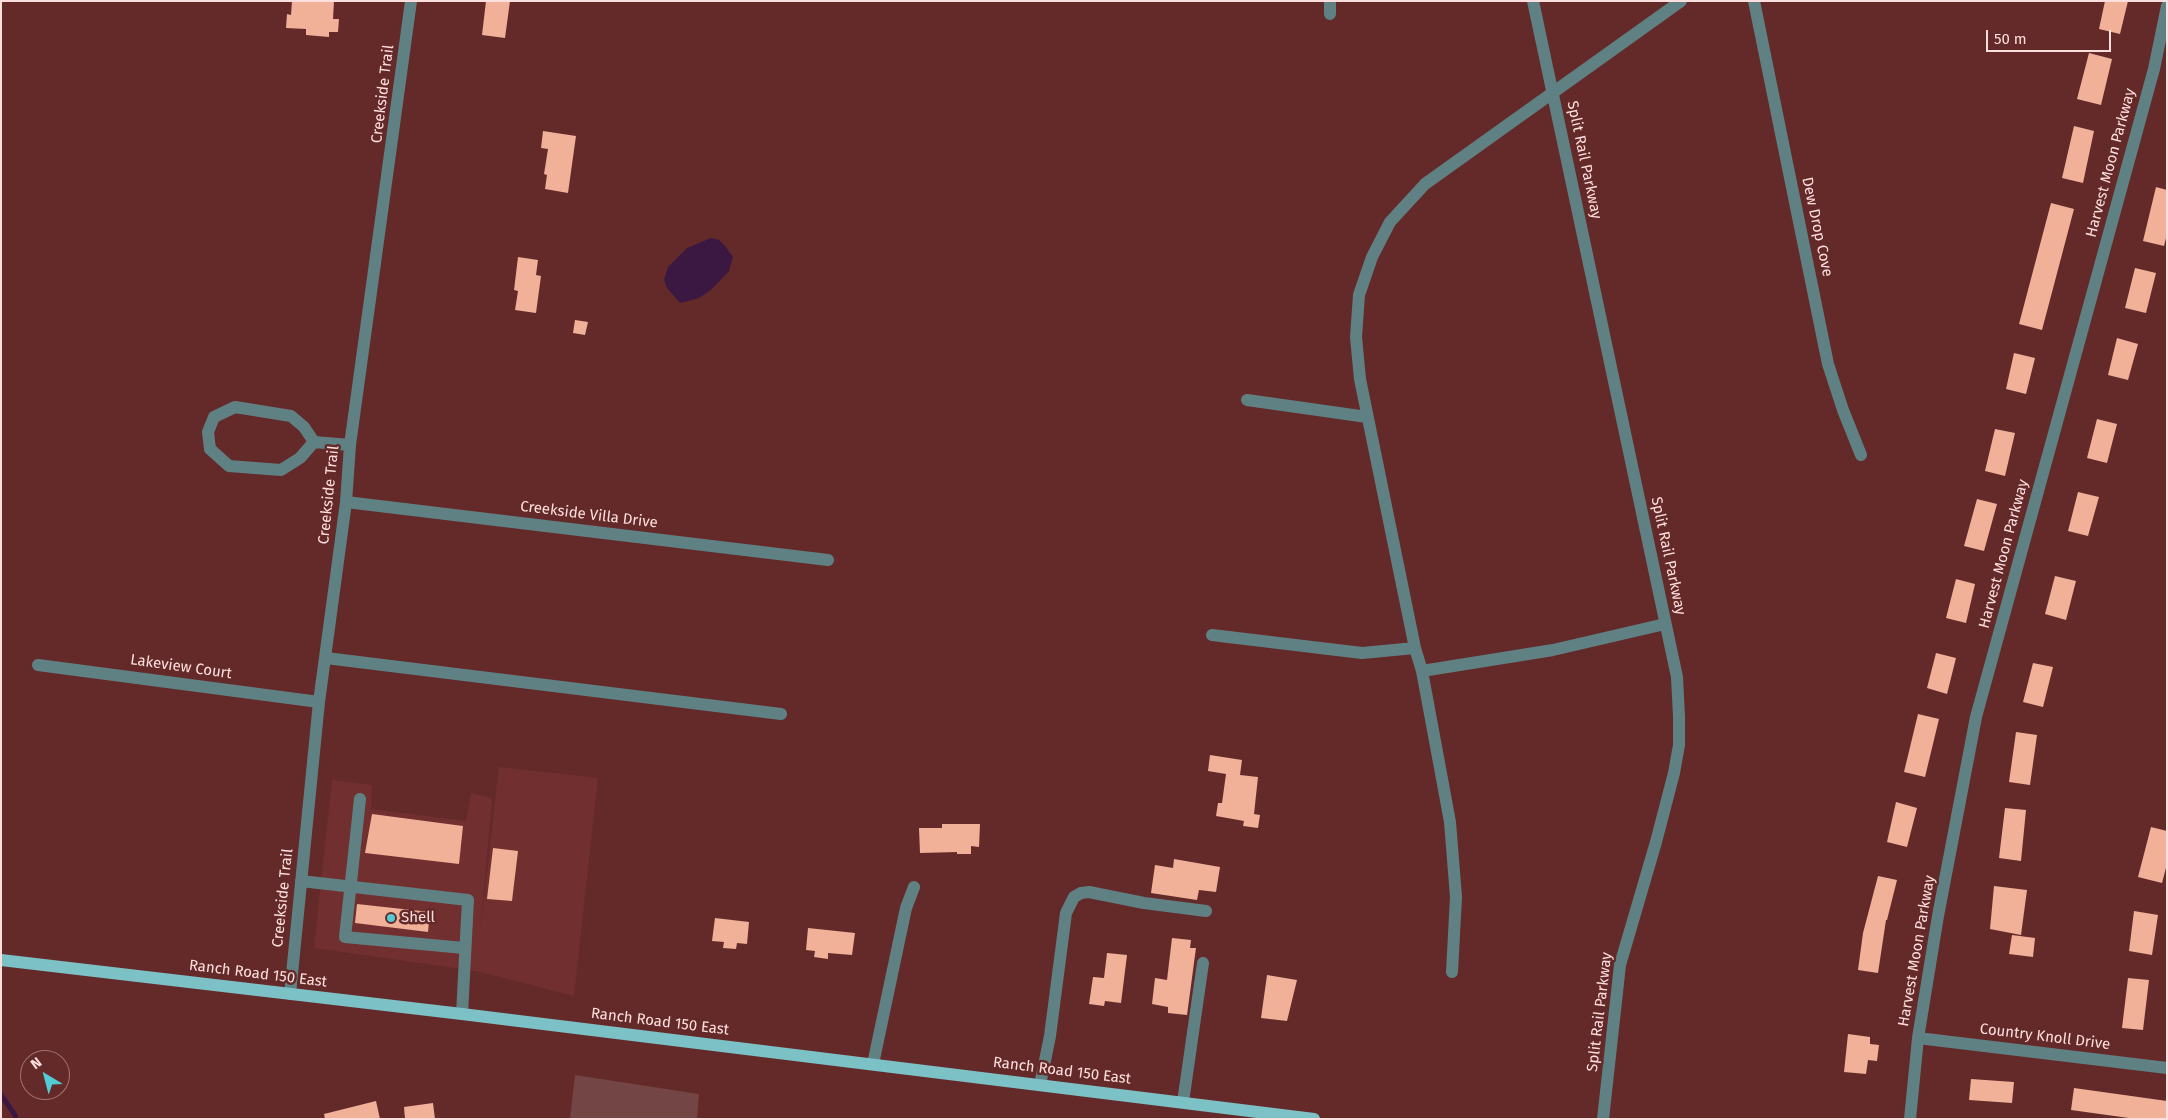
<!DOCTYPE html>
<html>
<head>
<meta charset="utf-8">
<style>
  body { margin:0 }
  #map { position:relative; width:2168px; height:1120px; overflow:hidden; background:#642a2a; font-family:"Fira Sans",sans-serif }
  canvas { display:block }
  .frame { position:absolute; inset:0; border:2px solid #fedfdd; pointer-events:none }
  .north { position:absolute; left:20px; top:1050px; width:50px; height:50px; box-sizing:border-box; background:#642a2a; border:1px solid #a27272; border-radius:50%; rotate:323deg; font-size:14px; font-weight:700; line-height:20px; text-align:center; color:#fedfdd }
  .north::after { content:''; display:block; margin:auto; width:18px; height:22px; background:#51ccd5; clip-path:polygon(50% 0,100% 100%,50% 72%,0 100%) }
  .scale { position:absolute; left:1986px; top:30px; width:125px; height:22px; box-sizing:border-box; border:2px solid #fedfdd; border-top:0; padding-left:6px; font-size:15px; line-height:18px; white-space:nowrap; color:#fedfdd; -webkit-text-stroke:4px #642a2a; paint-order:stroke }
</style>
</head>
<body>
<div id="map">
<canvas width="2168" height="1120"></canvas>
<div class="frame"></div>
<div class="north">N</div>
<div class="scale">50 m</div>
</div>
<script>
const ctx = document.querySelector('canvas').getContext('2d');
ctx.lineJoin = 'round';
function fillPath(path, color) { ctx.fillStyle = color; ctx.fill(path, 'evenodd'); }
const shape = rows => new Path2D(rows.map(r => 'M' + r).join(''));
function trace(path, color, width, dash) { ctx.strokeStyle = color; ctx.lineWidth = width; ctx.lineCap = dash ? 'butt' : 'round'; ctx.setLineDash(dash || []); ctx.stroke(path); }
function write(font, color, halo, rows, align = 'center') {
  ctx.font = font + ' "Fira Sans",sans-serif'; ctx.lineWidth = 5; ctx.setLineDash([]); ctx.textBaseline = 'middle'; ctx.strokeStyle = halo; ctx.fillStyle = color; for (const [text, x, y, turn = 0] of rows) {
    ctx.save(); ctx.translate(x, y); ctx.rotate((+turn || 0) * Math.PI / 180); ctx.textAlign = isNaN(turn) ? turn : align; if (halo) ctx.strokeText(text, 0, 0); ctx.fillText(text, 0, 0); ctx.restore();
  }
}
const built = shape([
  [499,767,598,778,574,996,476,971,314,948,332,780,372,785,371,809,466,821,471,793,492,798,480,935]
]);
const green = shape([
  [575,1075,699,1094,697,1119,570,1119]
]);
const water = shape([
  [711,238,719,240,725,246,733,257,729,271,712,289,699,298,680,303,667,288,664,280,668,267,687,248]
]);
const stream = shape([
  [1,1095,15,1115,16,1119]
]);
const building = shape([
  [292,1,334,1,333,19,339,19,338,32,329,32,329,37,306,35,306,29,286,28,287,14,291,15],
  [486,1,510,1,505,38,482,35],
  [2105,1,2128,1,2120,34,2099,29],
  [2089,53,2112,59,2101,105,2077,99],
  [2074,126,2094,131,2083,183,2062,178],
  [543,131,576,136,568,193,545,189,547,175,544,174,548,149,541,148],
  [2156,187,2167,190,2167,234,2164,246,2143,241],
  [2051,203,2074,209,2042,330,2019,324],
  [518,257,538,260,536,275,541,276,536,313,515,310,518,291,514,290],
  [2135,268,2156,273,2146,313,2125,308],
  [575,320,588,322,585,335,573,333],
  [2117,338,2138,344,2128,380,2108,375],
  [2014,353,2035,358,2026,394,2006,389],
  [2097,419,2117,424,2107,463,2087,458],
  [1995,429,2015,433,2005,476,1985,471],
  [2078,492,2099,497,2088,536,2068,531],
  [1977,499,1997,504,1984,551,1964,546],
  [2055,576,2076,581,2066,620,2045,614],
  [1956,579,1975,584,1966,623,1946,618],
  [1936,653,1956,658,1947,694,1927,688],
  [2033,663,2053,667,2043,707,2023,702],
  [1918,714,1939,719,1925,777,1904,772],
  [2016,732,2037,735,2030,785,2009,782],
  [1210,755,1242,760,1240,775,1258,777,1254,814,1260,815,1258,828,1243,826,1244,821,1216,816,1218,803,1222,803,1226,774,1208,771],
  [1896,802,1917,808,1907,847,1887,842],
  [2005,808,2026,810,2021,861,1999,858],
  [372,814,463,826,459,864,365,853],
  [942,824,980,824,979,847,971,846,971,854,957,854,957,852,920,853,919,828,942,828],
  [2151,827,2167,831,2167,864,2162,883,2138,877],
  [493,848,518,851,512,901,487,899],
  [1174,859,1220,867,1216,892,1199,890,1197,900,1151,893,1155,865,1173,868],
  [1878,876,1897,880,1887,920,1886,920,1878,973,1858,970,1863,933],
  [1994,886,2027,890,2021,935,1990,929],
  [357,904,430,912,428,932,355,923],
  [2134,911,2158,915,2152,955,2129,951],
  [715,918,749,922,747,944,737,943,736,949,723,948,724,942,712,941],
  [808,928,855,933,852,955,828,953,828,959,814,957,815,951,806,950],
  [2012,935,2035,938,2033,957,2009,954],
  [1172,938,1191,940,1190,948,1196,948,1187,1015,1168,1013,1168,1007,1152,1004,1155,978,1167,980],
  [1107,953,1127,955,1121,1003,1105,1001,1104,1006,1089,1004,1093,977,1104,978],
  [1267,975,1297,980,1287,1021,1261,1018],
  [2128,978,2149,980,2143,1030,2122,1028],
  [1848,1034,1870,1037,1870,1044,1879,1045,1877,1061,1868,1060,1866,1074,1844,1072],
  [1971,1079,2014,1082,2012,1103,1969,1100],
  [2074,1088,2167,1101,2167,1119,2136,1119,2071,1110],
  [376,1101,380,1119,325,1119,324,1114],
  [433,1103,435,1119,405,1119,404,1107]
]);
const minor = shape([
  [1533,1,1677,677,1679,716,1679,745,1674,773,1656,842,1620,965,1603,1119],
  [1754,1,1828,364,1843,410,1861,455],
  [1330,14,1330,1],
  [1247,400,1367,417],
  [314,442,304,427,291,416,235,407,214,417,208,432,210,449,229,466,281,470,300,458,314,442,350,445],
  [346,502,828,560],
  [1212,635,1362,653,1415,648],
  [326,658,781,714],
  [38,665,319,702],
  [1422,671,1553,650,1665,624],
  [360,799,345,937,464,948],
  [301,881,468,900,462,1014],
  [1452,972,1456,897,1450,822,1422,671,1415,648,1360,379,1356,337,1359,295,1372,257,1390,222,1425,184,1681,1],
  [290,994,319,702,346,502,350,445,411,1],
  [1918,1038,2167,1068],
  [873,1064,906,908,914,887],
  [1040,1085,1050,1036,1066,913,1074,897,1081,893,1089,892,1144,903,1206,911],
  [1183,1102,1203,963],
  [1910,1119,1918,1038,1938,916,1976,717,2154,69,2167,6]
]);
const major = shape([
  [1,960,462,1014,1314,1119]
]);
const markers = [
  [391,918,5,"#51ccd5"]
];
const streetNames = [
  ["Creekside Trail",383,94,-83],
  ["Split Rail Parkway",1584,160,78],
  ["Harvest Moon Parkway",2111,163,-75],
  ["Dew Drop Cove",1817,227,78],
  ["Creekside Trail",329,495,-84],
  ["Creekside Villa Drive",589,515,7],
  ["Harvest Moon Parkway",2004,554,-75],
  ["Split Rail Parkway",1668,556,78],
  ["Lakeview Court",181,667,8],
  ["Creekside Trail",283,898,-84],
  ["Harvest Moon Parkway",1917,951,-80],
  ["Ranch Road 150 East",258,974,7],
  ["Split Rail Parkway",1600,1012,-83],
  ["Ranch Road 150 East",660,1022,7],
  ["Country Knoll Drive",2045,1037,7],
  ["Ranch Road 150 East",1062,1071,7]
];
const poiNames = [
  ["Shell",401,918]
];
fillPath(built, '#722f2f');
fillPath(green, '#734544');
fillPath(water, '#3b1841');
trace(stream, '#3b1841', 5);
fillPath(building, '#f0b198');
trace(minor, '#608183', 12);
trace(major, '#7cc1c6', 12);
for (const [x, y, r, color] of markers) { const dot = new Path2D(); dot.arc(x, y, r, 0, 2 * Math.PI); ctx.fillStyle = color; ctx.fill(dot); trace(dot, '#642a2a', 2); }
write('15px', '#fedfdd', '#642a2a', streetNames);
write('15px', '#fedfdd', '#642a2a', poiNames, 'left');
</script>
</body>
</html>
